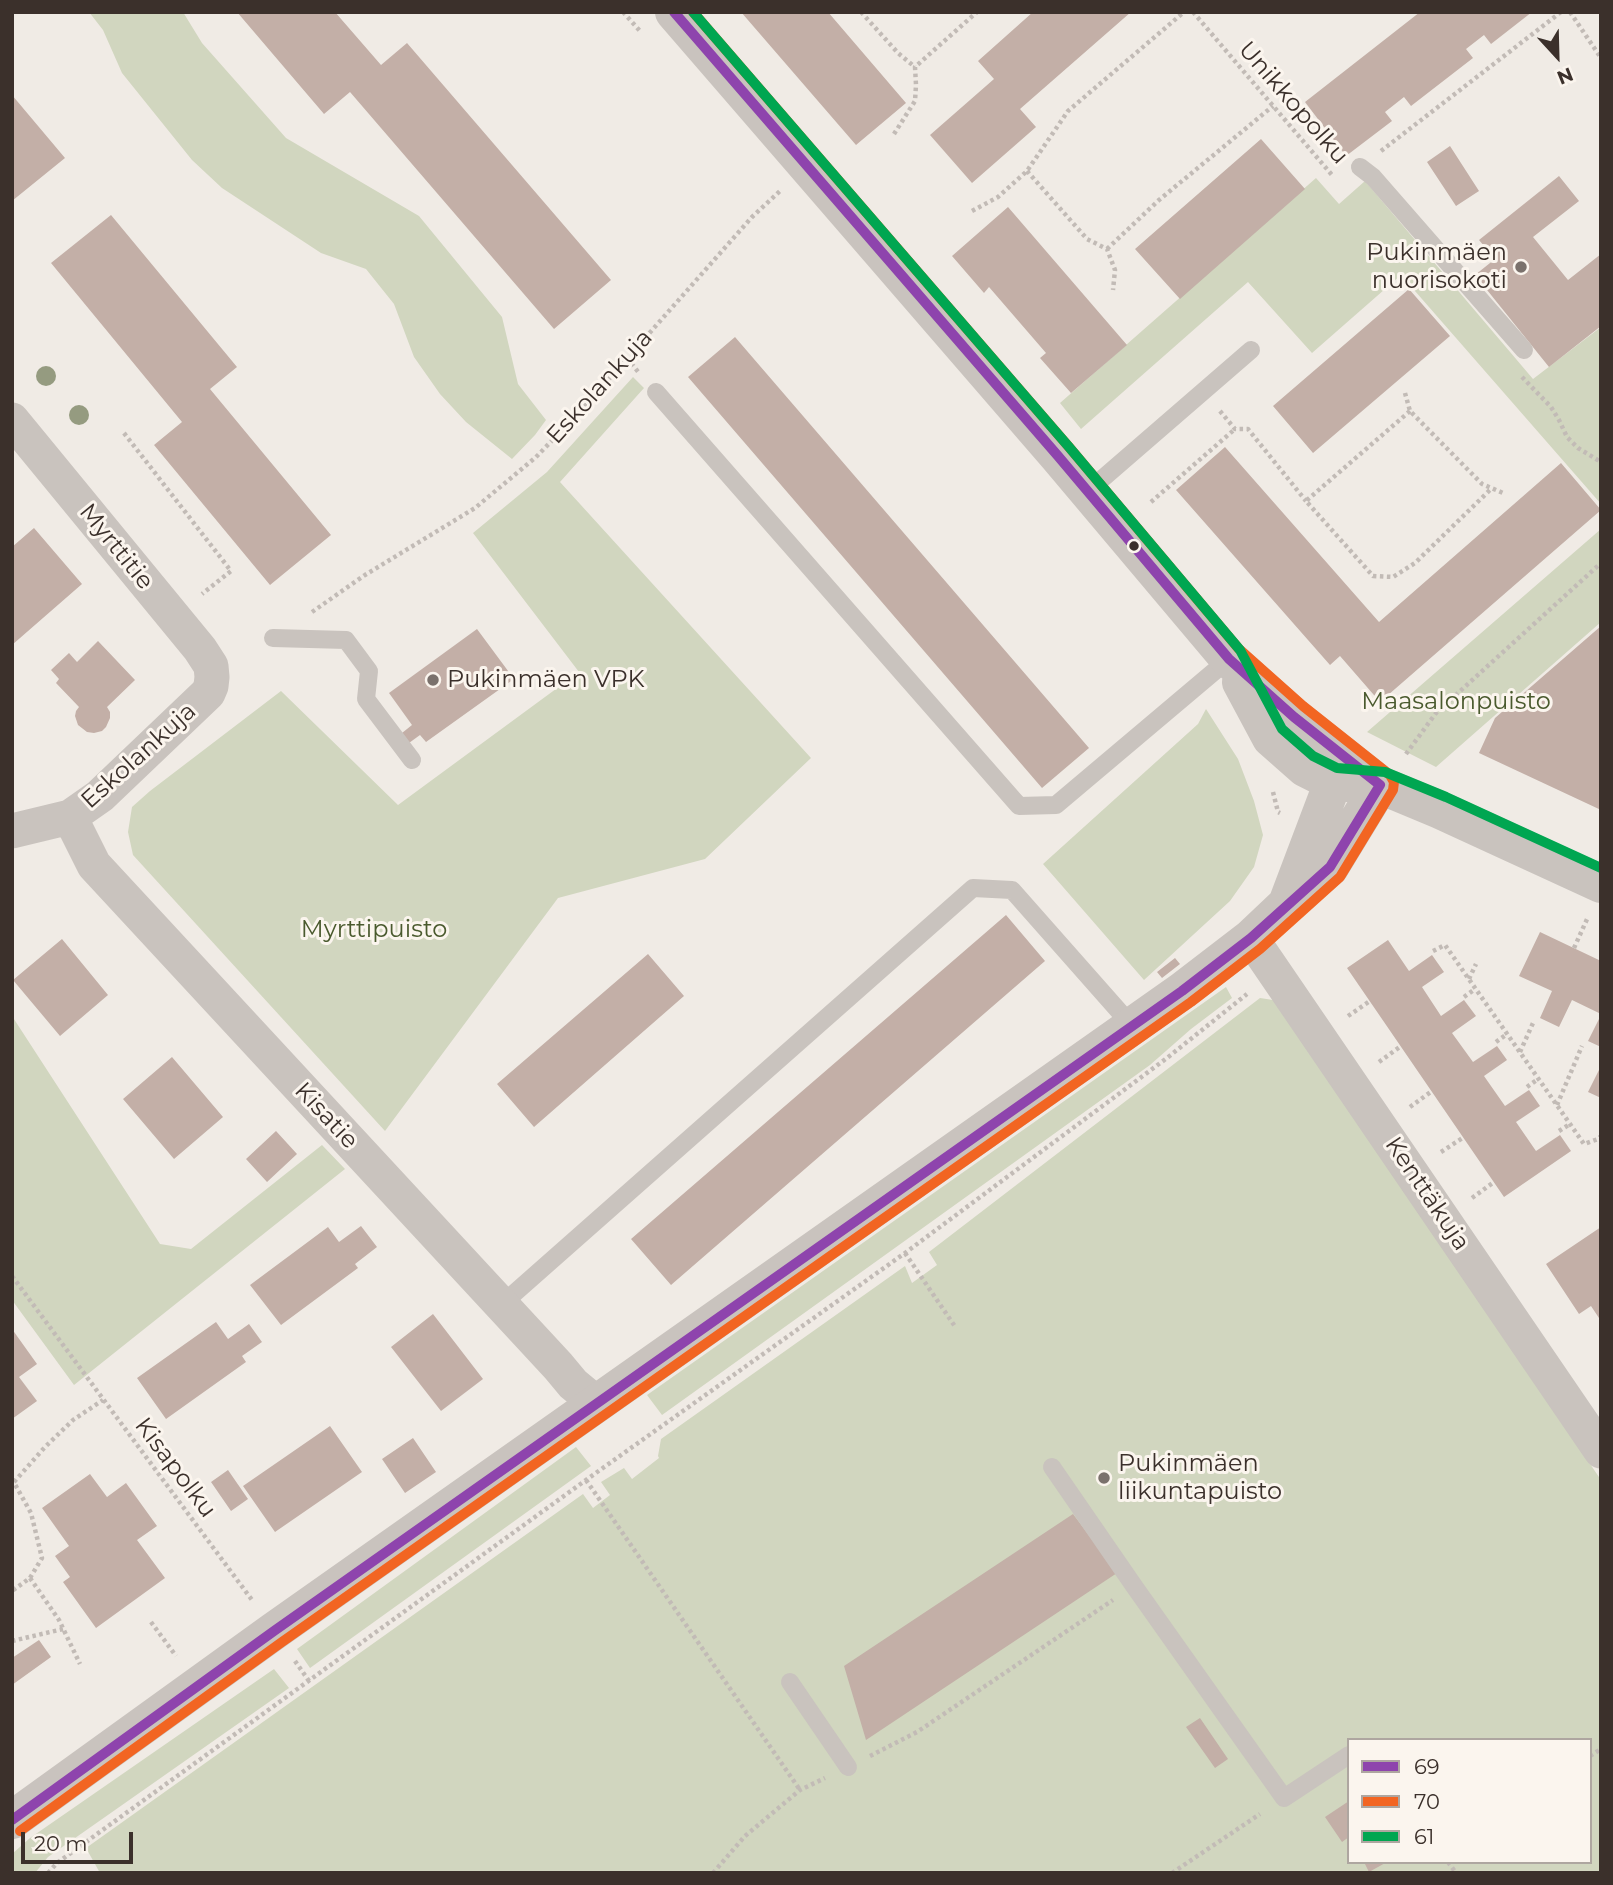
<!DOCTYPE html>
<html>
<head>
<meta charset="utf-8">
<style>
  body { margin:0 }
  #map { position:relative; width:1613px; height:1885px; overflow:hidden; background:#f0ebe5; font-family:Montserrat,sans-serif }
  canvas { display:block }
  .frame { position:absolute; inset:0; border:14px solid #3b302b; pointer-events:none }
  .legend { position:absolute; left:1347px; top:1738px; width:245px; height:126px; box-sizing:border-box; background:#fbf5ee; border:2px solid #aea6a0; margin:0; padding:9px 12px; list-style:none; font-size:21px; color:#3b302b }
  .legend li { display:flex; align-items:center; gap:14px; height:35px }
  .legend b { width:35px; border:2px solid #aea6a0 }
  .north { position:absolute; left:1522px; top:21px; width:70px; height:70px; -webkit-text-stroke:5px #fbf5ee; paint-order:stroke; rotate:158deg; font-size:19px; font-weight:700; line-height:28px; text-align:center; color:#3b302b }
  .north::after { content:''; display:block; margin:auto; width:24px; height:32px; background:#3b302b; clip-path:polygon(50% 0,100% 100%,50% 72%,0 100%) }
  .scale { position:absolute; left:21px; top:1832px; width:112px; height:32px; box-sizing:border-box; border:4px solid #3b302b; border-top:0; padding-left:9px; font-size:21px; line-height:24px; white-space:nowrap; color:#3b302b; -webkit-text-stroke:5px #fbf5ee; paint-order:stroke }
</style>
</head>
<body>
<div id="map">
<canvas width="1613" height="1885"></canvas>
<div class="frame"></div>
<ul class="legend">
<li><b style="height:9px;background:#8e44ad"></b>69</li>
<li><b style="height:9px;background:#f26522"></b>70</li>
<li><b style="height:9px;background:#00a651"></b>61</li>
</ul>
<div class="north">N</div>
<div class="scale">20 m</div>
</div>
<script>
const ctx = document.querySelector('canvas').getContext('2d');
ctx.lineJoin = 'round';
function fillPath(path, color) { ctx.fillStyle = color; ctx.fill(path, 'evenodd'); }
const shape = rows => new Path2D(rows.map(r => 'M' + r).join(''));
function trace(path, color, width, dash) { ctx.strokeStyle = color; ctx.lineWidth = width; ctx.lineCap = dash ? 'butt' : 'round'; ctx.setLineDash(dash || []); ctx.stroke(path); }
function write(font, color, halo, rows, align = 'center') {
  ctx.font = font + ' Montserrat,sans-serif'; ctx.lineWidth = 6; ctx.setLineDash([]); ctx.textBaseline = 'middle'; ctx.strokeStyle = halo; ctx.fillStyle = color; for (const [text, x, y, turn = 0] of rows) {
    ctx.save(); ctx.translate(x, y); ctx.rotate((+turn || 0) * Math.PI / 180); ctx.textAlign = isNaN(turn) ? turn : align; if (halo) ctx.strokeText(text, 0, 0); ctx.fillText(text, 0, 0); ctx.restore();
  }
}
const green = shape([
  [89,12,183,12,202,43,286,138,419,216,502,317,518,384,546,420,535,435,512,459,466,422,440,394,414,357,394,304,366,269,321,253,222,188,192,160,122,73,103,30],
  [1316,178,1339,204,1365,181,1533,379,1601,327,1601,504,1401,275,1312,353,1248,282,1081,429,1060,403],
  [633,377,644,388,560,482,811,758,705,859,558,898,385,1131,133,855,128,832,132,807,150,791,281,691,398,805,579,672,473,533,547,472],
  [1601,529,1601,622,1436,767,1367,732],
  [1206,709,1238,759,1254,801,1263,835,1254,867,1230,901,1144,980,1043,864,1198,724],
  [1226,987,1232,998,1191,1029,1150,1065,662,1415,647,1395],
  [1260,998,1273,1000,1601,1480,1601,1873,100,1873,86,1848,583,1494,593,1508,610,1495,601,1482,624,1468,632,1479,659,1458,658,1456,661,1439,905,1266,912,1283,937,1265,929,1252],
  [1349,1740,1590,1740,1590,1862,1349,1862],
  [12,1016,160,1244,191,1249,322,1145,345,1169,74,1385,12,1300],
  [576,1447,591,1466,310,1668,297,1649],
  [274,1669,289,1688,48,1857,35,1873,12,1873,12,1854,30,1838]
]);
const building = shape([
  [237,12,335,12,381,65,407,43,611,280,554,329,350,92,324,114],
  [741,12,828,12,906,103,856,145],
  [1033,12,1131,12,1020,109,1036,127,972,183,930,135,994,79,978,61],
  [1420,12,1532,12,1491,44,1484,35,1466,49,1473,58,1411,106,1404,97,1385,112,1392,121,1346,156,1305,102],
  [12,95,65,158,12,201],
  [1261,139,1305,189,1180,299,1135,249],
  [1450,146,1479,191,1456,206,1427,162],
  [1559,176,1579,201,1533,237,1568,280,1601,254,1601,326,1549,367,1475,275,1495,259,1479,240],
  [1008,207,1127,345,1071,393,1040,358,1046,353,989,287,984,293,952,256],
  [111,215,237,367,210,389,331,535,270,585,154,445,182,422,51,263],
  [1409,289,1450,336,1313,453,1273,406],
  [735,337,1089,748,1042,788,688,377],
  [1225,447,1379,622,1561,463,1601,510,1380,702,1340,656,1330,665,1176,490],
  [34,528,82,584,12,645,12,547],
  [1601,626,1601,810,1479,753,1495,718],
  [477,629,514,679,426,742,420,735,409,743,402,733,412,725,389,693],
  [98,641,135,680,107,707,110,712,110,718,106,727,102,731,94,733,87,732,78,725,75,716,76,711,79,707,56,683,59,679,51,670,69,653,77,662],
  [1006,915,1045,961,671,1285,631,1239],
  [1540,932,1601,961,1601,1014,1572,1000,1559,1027,1540,1018,1552,991,1519,976],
  [62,939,108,995,60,1036,13,980],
  [1388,940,1409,971,1432,955,1444,972,1422,987,1441,1016,1464,1000,1476,1016,1452,1033,1473,1062,1497,1046,1507,1060,1484,1076,1505,1106,1529,1090,1540,1106,1516,1122,1536,1151,1560,1135,1571,1151,1504,1197,1347,968],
  [648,954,684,996,534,1127,497,1084],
  [1175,958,1180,964,1162,978,1157,972],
  [1601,1015,1601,1047,1588,1041],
  [172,1057,223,1117,174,1159,123,1099],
  [1601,1066,1601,1098,1588,1092],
  [276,1131,297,1154,267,1182,246,1159],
  [361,1226,377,1247,355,1264,358,1268,281,1325,250,1285,328,1227,339,1242],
  [1601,1227,1601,1321,1591,1306,1579,1314,1546,1264],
  [433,1314,483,1379,441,1411,391,1347],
  [216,1322,228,1339,249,1324,262,1342,242,1356,246,1362,166,1419,137,1378],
  [12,1329,37,1364,19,1377,37,1401,12,1419],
  [330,1426,362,1472,275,1532,243,1486],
  [413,1438,436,1472,405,1493,382,1459],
  [228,1470,248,1499,231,1511,211,1482],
  [90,1474,107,1497,126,1483,157,1526,137,1540,165,1578,96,1628,63,1582,70,1577,55,1556,69,1546,42,1508],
  [1073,1514,1117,1573,866,1740,844,1666],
  [39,1640,51,1657,12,1685,12,1658],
  [1200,1718,1228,1759,1215,1768,1186,1727],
  [1349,1801,1349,1837,1342,1842,1325,1817],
  [1364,1862,1387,1862,1369,1872]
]);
const path = shape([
  [623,12,640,31],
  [861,12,898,53,915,67],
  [1193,12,1332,175],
  [1570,12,1601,58],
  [894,134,915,101,916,85,915,67,977,12],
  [1381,151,1561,12],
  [1027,171,1087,239,1107,249,1115,270,1113,290],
  [972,211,998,197,1027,171,1068,111,1184,12],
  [1107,249,1159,200,1273,106],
  [627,358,639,373],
  [1522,377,1551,407,1559,420,1567,437,1578,448,1601,462],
  [1405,393,1410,411,1482,484,1503,493],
  [1220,411,1235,429,1248,429,1306,501],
  [1410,411,1306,501,1373,576,1393,577,1415,563,1492,488],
  [124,433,231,571,202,594],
  [1151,502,1235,429],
  [312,612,365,575,475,508,536,457,578,414,752,217,780,191],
  [1406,754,1436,713,1601,563],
  [1273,792,1278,812,1280,813],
  [1574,948,1588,917],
  [1433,951,1445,945,1584,1144,1598,1139,1601,1136],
  [1469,979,1476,964],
  [1464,997,1475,989],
  [1348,1016,1370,1001],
  [1496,1042,1507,1034],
  [1520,1052,1533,1023],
  [1379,1062,1401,1046],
  [1527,1087,1538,1079],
  [1557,1105,1582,1046],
  [1410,1107,1432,1091],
  [1559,1131,1570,1124],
  [1441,1152,1464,1137],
  [1472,1198,1494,1182],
  [905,1253,956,1328],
  [12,1276,252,1600],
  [12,1479,31,1513,42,1558,30,1578,12,1591],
  [586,1480,800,1790],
  [14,1482,45,1447,73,1420,103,1400],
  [30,1578,59,1620,80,1664],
  [151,1622,176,1656],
  [12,1641,63,1629],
  [295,1661,309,1681],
  [870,1756,917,1732,1113,1600],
  [1590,1756,1601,1749],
  [1448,1862,1456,1873],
  [48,1873,57,1863,586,1480,905,1253,1167,1058,1247,994],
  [713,1873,745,1836,800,1790,825,1778],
  [1172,1873,1260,1814]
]);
const service = shape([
  [1360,167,1373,177,1524,350],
  [656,392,1019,806,1056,805,1229,659],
  [1087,492,1251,350],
  [273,638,346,640,369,671,366,699,412,760],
  [501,1305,973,888,1012,890,1133,1027],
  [1052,1467,1134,1586,1284,1798,1349,1755],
  [790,1682,848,1767]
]);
const minor = shape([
  [12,420,200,649,211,666,212,677,211,686,208,693,100,796,70,817,12,831],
  [70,817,94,865,558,1366,573,1384,596,1403],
  [1251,938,1601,1451]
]);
const tertiary = shape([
  [674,12,1058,456,1229,659,1294,717,1380,785,1440,810,1601,884],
  [1241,682,1271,738,1305,768,1333,782,1380,785],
  [1288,901,1333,782,1349,761],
  [12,1820,274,1631,1182,991,1251,938,1288,903,1330,867,1380,785]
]);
const bus1 = shape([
  [12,1820,274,1631,1182,991,1251,938,1330,867,1380,785,1294,717,1229,659,1058,456,674,12]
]);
const bus2 = shape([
  [20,1831,282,1642,1191,1002,1260,949,1340,877,1393,790,1394,782,1390,775,1303,706,1239,649,1069,447,693,12]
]);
const bus3 = shape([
  [693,12,1069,447,1240,650,1282,729,1313,756,1337,768,1385,772,1446,797,1601,868]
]);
const trees = [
  [46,376],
  [79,415]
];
const markers = [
  [1521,267,7,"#7a716c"],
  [1134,546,6,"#3b302b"],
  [433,680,7,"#7a716c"],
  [1104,1478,7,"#7a716c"]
];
const streetNames = [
  ["Unikkopolku",1293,103,49],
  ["Eskolankuja",600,387,-48],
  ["Myrttitie",116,547,51],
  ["Eskolankuja",139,756,-42],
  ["Kisatie",326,1116,47],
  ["Kenttäkuja",1427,1194,56],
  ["Kisapolku",175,1468,53]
];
const poiNames = [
  ["Pukinmäen",1507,253,"right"],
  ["nuorisokoti",1507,281,"right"],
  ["Pukinmäen VPK",447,680],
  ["Pukinmäen",1118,1464],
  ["liikuntapuisto",1118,1492]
];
const parkNames = [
  ["Maasalonpuisto",1456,702],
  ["Myrttipuisto",374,930]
];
fillPath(green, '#d1d6bf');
fillPath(building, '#c3afa7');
trace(path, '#c2bbb6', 4.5, [3.5, 3.5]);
trace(service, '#c9c3be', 18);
trace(minor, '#c9c3be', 35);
trace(tertiary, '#c9c3be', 38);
trace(bus1, '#8e44ad', 10);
trace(bus2, '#f26522', 10);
trace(bus3, '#00a651', 10);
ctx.fillStyle = '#959b80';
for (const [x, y] of trees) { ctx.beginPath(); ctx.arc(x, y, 10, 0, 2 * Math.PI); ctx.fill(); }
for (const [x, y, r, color] of markers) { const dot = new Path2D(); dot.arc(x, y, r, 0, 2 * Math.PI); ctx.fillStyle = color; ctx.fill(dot); trace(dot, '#fbf5ee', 2.5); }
write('24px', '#3b302b', '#fbf5ee', streetNames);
write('24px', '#3b302b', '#fbf5ee', poiNames, 'left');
write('24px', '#4a5a2e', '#fbf5ee', parkNames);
</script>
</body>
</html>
